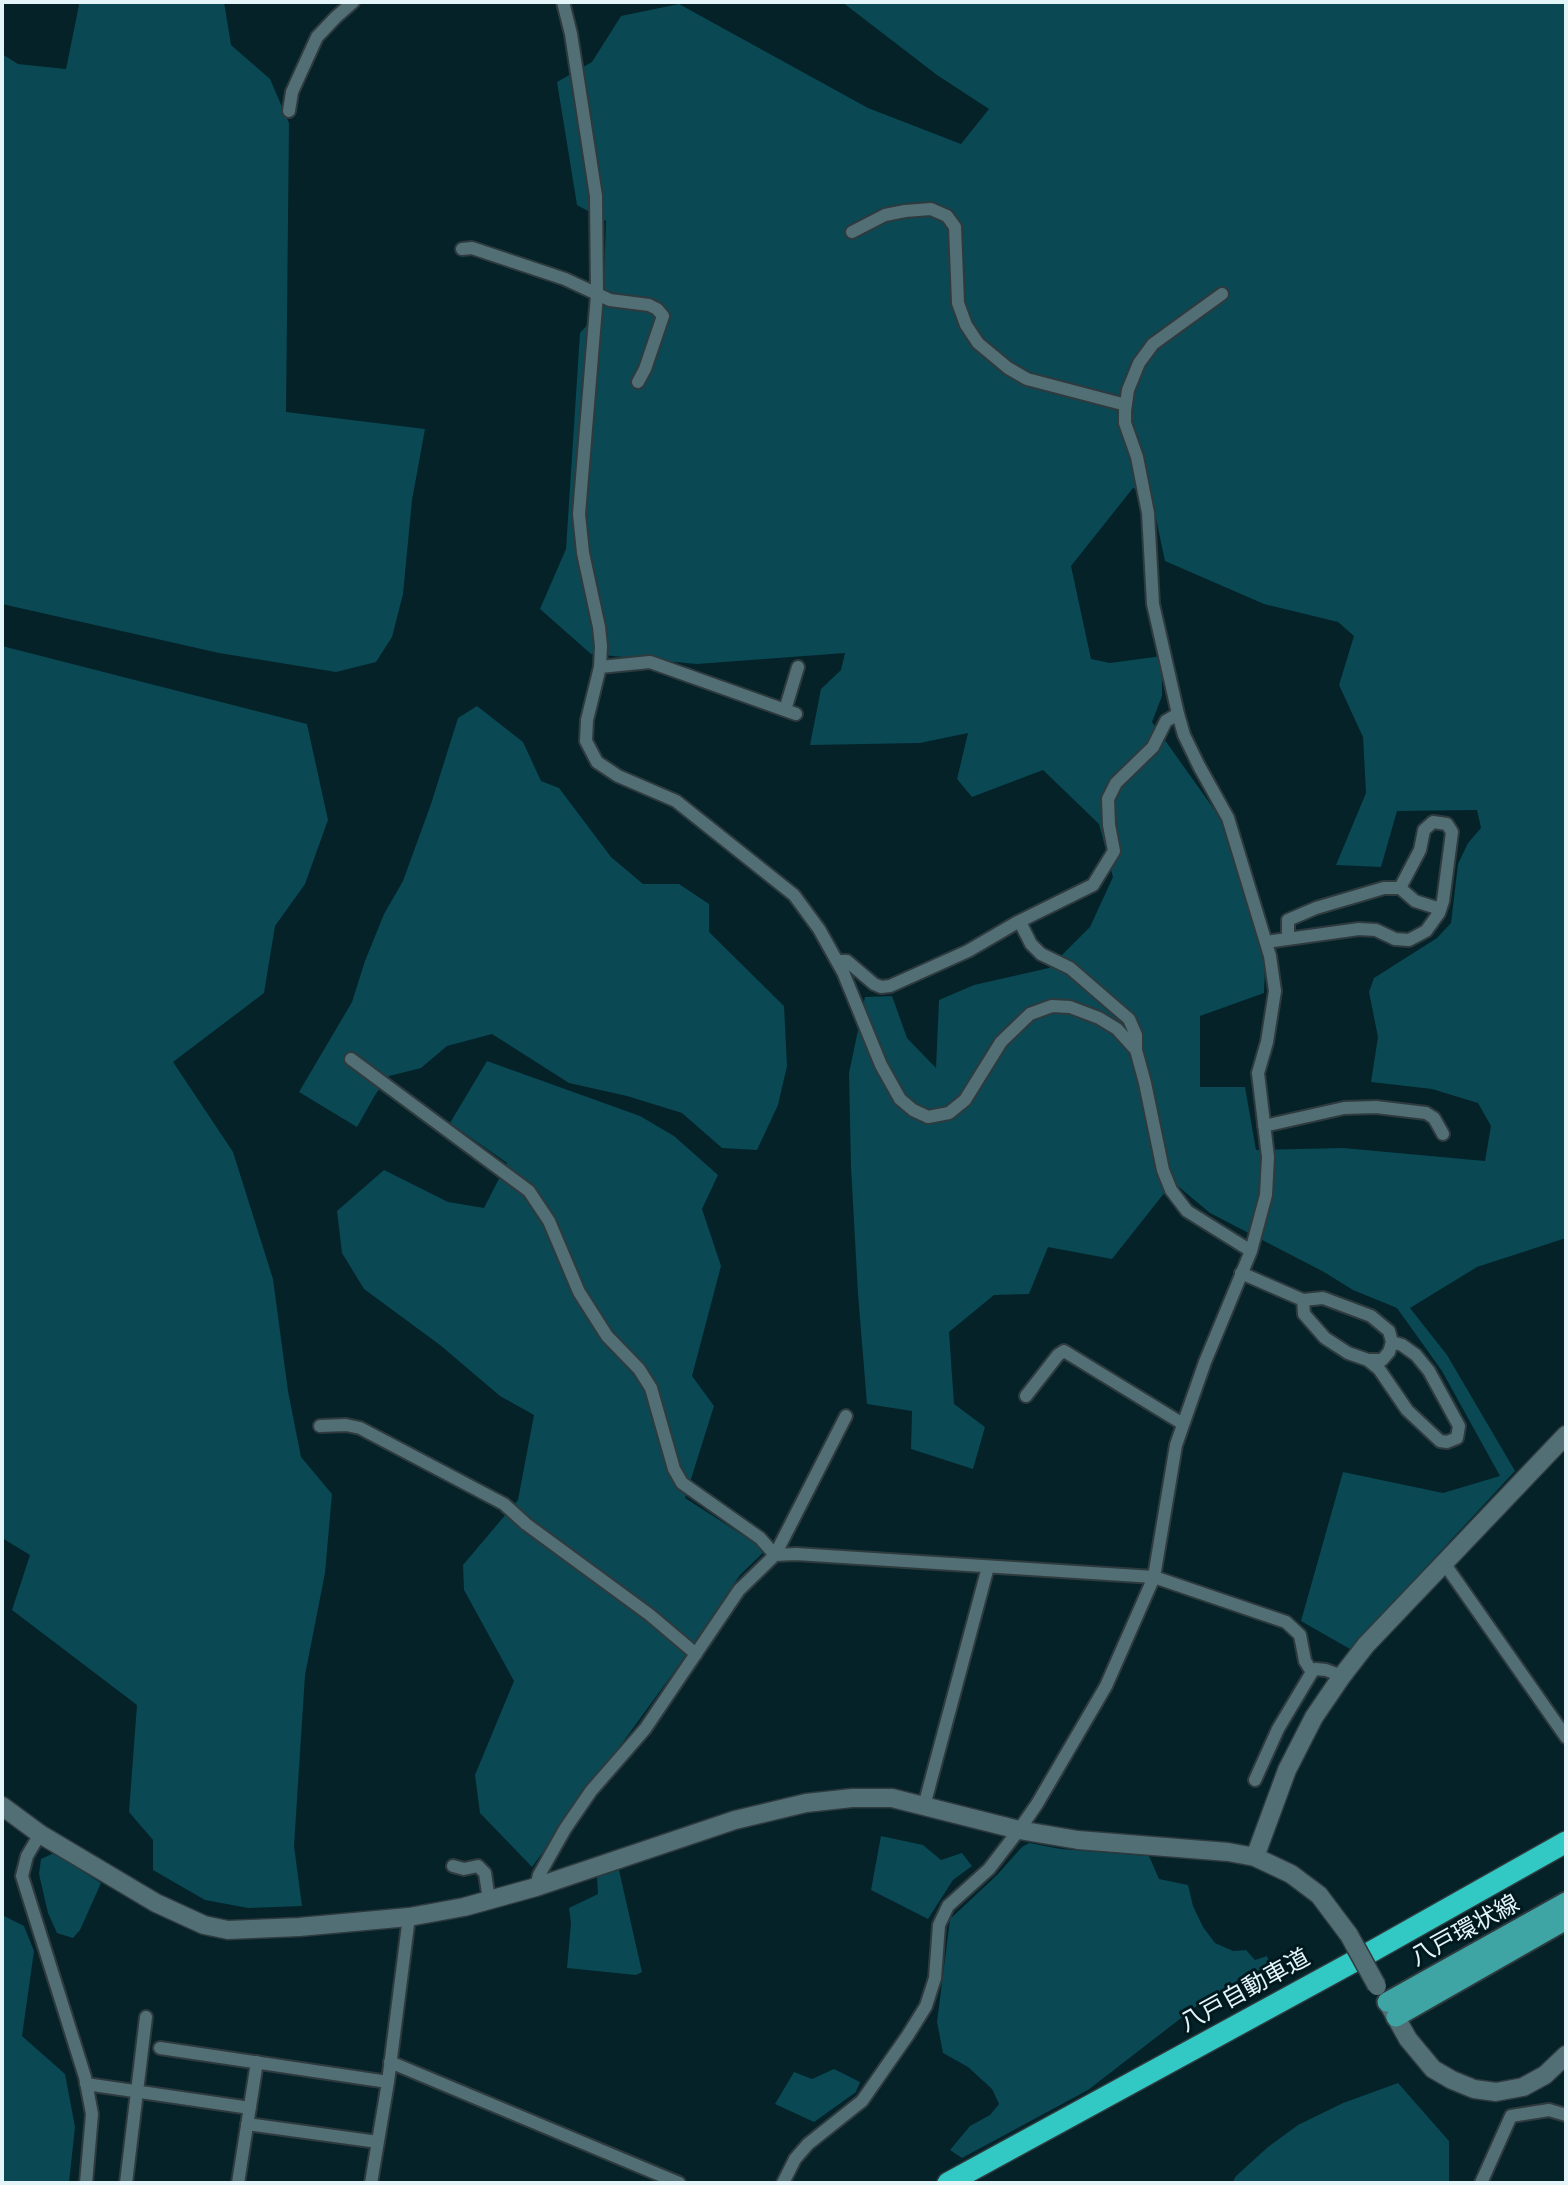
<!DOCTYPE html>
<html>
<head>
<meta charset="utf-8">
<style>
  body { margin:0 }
  #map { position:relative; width:1568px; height:2185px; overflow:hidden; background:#042228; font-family:Figtree,sans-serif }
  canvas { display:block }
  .frame { position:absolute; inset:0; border:4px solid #e4f5f9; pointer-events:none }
</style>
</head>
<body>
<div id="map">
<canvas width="1568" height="2185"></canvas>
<div class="frame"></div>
</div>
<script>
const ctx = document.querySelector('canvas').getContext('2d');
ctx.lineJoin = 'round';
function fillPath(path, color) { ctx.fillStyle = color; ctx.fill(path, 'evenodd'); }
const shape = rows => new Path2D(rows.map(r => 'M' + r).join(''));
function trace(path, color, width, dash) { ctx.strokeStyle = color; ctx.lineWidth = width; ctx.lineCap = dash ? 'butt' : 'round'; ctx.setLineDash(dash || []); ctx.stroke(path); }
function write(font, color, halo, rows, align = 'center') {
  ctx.font = font + ' Figtree,"Noto Sans JP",sans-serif'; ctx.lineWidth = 6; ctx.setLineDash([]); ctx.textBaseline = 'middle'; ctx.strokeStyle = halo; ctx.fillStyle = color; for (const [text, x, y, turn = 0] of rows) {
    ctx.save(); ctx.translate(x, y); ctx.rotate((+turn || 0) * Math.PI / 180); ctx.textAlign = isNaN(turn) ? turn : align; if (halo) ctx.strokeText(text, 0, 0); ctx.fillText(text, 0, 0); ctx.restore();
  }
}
const green = shape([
  [76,2,224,2,231,45,270,79,289,123,286,412,425,429,412,500,403,594,392,637,376,662,336,672,219,653,2,604,2,54,18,64,66,69,79,5],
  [842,2,1566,2,1566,1238,1477,1267,1410,1308,1447,1355,1515,1471,1350,1649,1301,1621,1343,1472,1443,1493,1500,1476,1442,1371,1397,1308,1353,1290,1324,1272,1210,1213,1173,1182,1112,1259,1048,1247,1029,1294,994,1295,949,1332,954,1404,985,1427,973,1469,911,1449,912,1411,867,1404,858,1294,851,1167,849,1073,865,997,892,996,907,1038,936,1068,939,1000,974,985,1049,968,1090,927,1113,877,1099,824,1043,770,972,797,957,779,968,733,920,743,810,745,821,689,841,670,845,653,697,664,591,654,540,609,566,549,580,333,603,307,606,221,577,205,557,82,592,62,621,16,679,4,868,108,961,144,989,109,937,75],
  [1133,488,1151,495,1165,561,1264,604,1338,622,1354,636,1339,685,1363,737,1366,793,1336,865,1381,867,1397,811,1477,810,1481,828,1468,843,1458,864,1451,923,1437,938,1374,978,1369,992,1378,1037,1371,1082,1432,1089,1478,1103,1491,1126,1485,1161,1343,1148,1256,1150,1245,1087,1200,1087,1200,1016,1264,993,1265,967,1257,913,1221,819,1152,722,1162,696,1162,656,1110,663,1091,659,1071,566],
  [2,646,307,724,328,820,305,884,275,926,264,993,173,1062,233,1152,273,1279,288,1391,301,1457,332,1494,325,1573,305,1675,294,1846,302,1906,248,1908,205,1900,153,1870,153,1840,129,1812,137,1705,12,1610,30,1555,2,1538],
  [477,706,523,742,541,781,559,788,611,857,643,884,679,884,709,904,709,932,784,1006,787,1066,778,1105,757,1150,722,1148,682,1113,627,1096,569,1083,492,1034,447,1046,421,1068,389,1076,375,1095,357,1127,299,1092,352,1002,365,961,384,914,403,881,431,804,458,718],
  [487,1061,640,1116,674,1136,718,1175,702,1209,721,1266,692,1376,714,1406,685,1498,766,1550,740,1575,679,1665,532,1867,480,1813,475,1775,514,1681,464,1590,463,1565,518,1500,534,1415,500,1396,440,1345,364,1289,342,1253,337,1211,384,1170,448,1202,484,1208,507,1163,450,1123],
  [881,1836,923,1845,941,1860,962,1853,972,1866,953,1880,928,1919,871,1890],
  [1029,1843,1061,1849,1149,1856,1159,1879,1188,1885,1193,1906,1203,1927,1215,1943,1233,1951,1246,1950,1255,1960,1267,1956,1270,1964,1198,2005,1088,2090,962,2158,950,2150,970,2126,990,2115,999,2104,992,2089,968,2067,943,2053,937,2022,950,1919,997,1875,1022,1847],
  [54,1853,101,1883,80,1930,73,1938,57,1933,48,1913,39,1874,41,1859],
  [619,1870,642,1972,636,1975,567,1968,571,1923,569,1908,598,1894,597,1877],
  [2,1915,24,1926,34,1951,22,2036,65,2074,75,2127,69,2183,2,2183],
  [834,2069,860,2082,856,2092,814,2122,775,2104,794,2072,812,2079],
  [1398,2083,1449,2141,1449,2183,1232,2183,1236,2176,1268,2147,1298,2125,1343,2103]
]);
const street = shape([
  [563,2,571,34,596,196,597,295,579,514,583,553,599,627,601,646,600,667,587,720,586,741,597,762,618,776,676,801,794,895,819,929,843,972,881,1065,900,1099,913,1110,928,1117,949,1113,965,1100,1001,1042,1030,1014,1052,1006,1070,1007,1099,1018,1117,1029,1136,1050,1145,1083,1163,1170,1171,1190,1187,1211,1251,1251],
  [289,111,292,92,317,37,336,17,353,2],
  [852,232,885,215,905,211,931,209,947,216,955,227,958,303,966,325,978,343,1008,368,1027,379,1126,405],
  [462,249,472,248,565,279,610,300,649,305,657,309,663,316,645,369,638,382],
  [600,667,650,662,796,714],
  [785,710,798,667],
  [1020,922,1031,944,1041,954,1070,968,1129,1019,1136,1035,1136,1050],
  [1288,939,1288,920,1316,908,1384,888,1400,888,1415,901,1440,909],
  [1266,942,1359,929,1376,930,1395,939,1409,940,1426,931,1439,913,1443,901,1452,832,1447,824,1433,822,1424,830,1420,850,1400,888],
  [837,961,847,961,874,984,881,987,890,986,968,951,1016,923,1093,885,1114,851,1109,825,1108,799,1116,783,1153,747,1166,721,1178,714],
  [351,1059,529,1191,549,1221,579,1292,607,1336,639,1369,651,1388,674,1469,682,1483,760,1538,775,1555],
  [1264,1126,1344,1108,1376,1107,1426,1113,1434,1118,1443,1134],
  [1241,1273,1303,1300,1323,1298,1371,1316,1389,1331,1392,1342,1389,1352,1382,1360,1368,1360,1348,1353,1325,1338,1304,1314,1303,1300],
  [1368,1360,1379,1369,1407,1410,1440,1441,1447,1442,1457,1438,1459,1426,1429,1371,1416,1355,1402,1345,1392,1342],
  [1026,1396,1058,1355,1064,1351,1183,1424],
  [320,1426,346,1425,360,1428,504,1504,526,1524,650,1615,696,1654],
  [775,1555,796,1554,1154,1577,1286,1622,1300,1635,1305,1661,1312,1672],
  [1444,1563,1566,1737],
  [1255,1780,1278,1729,1312,1672,1316,1669,1326,1670,1342,1676],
  [924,1806,988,1567],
  [40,1834,27,1856,22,1876,85,2077,92,2114,86,2183],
  [453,1866,464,1869,478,1866,485,1873,489,1900],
  [536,1887,539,1875,565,1829,591,1791,645,1729,739,1590,775,1555,846,1416],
  [160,2048,388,2082],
  [390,2062,679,2183],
  [86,2084,250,2108],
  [247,2124,378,2142],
  [126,2183,146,2017],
  [238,2183,257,2062],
  [371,2183,388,2082,409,1917],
  [783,2183,795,2159,808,2144,862,2101,908,2035,926,2006,935,1978,939,1925,948,1906,989,1869,1019,1830,1037,1804,1106,1686,1154,1577,1176,1445,1205,1362,1251,1251,1266,1195,1268,1157,1258,1073,1267,1042,1275,991,1270,956,1228,818,1199,766,1184,735,1178,714,1153,604,1148,513,1137,457,1125,423,1125,411,1128,390,1139,363,1153,344,1222,294],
  [1481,2183,1511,2116,1549,2110,1566,2115]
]);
const secondary = shape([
  [2,1806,40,1834,156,1903,204,1925,228,1930,299,1927,409,1917,464,1907,536,1887,735,1820,806,1803,852,1798,892,1798,1019,1830,1078,1840,1228,1852,1255,1857,1291,1874,1319,1895,1349,1935],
  [1255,1857,1287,1770,1314,1717,1342,1676,1366,1645,1566,1435],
  [1389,2005,1408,2039,1433,2069,1452,2080,1474,2089,1496,2092,1523,2087,1545,2075,1566,2055]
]);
const primary = shape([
  [1387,2002,1566,1902],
  [1396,2017,1566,1920]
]);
const highway = shape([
  [948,2183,1353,1962,1566,1842]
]);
const secondaryBridge = shape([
  [1349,1935,1377,1986]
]);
const streetNames = [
  ["八戸環状線",1465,1931,-29],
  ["八戸自動車道",1245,1991,-29]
];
fillPath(green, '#0a4853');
trace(street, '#2e3a3e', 16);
trace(secondary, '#2e3a3e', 21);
trace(primary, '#2e3a3e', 23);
trace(highway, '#2e3a3e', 24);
trace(street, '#516f75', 12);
trace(secondary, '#516f75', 18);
trace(primary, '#3ea4a4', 19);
trace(highway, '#32c8c3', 21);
trace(secondaryBridge, '#2e3a3e', 21, []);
trace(secondaryBridge, '#516f75', 18);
write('24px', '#e4f5f9', '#00191e', streetNames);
</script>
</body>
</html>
